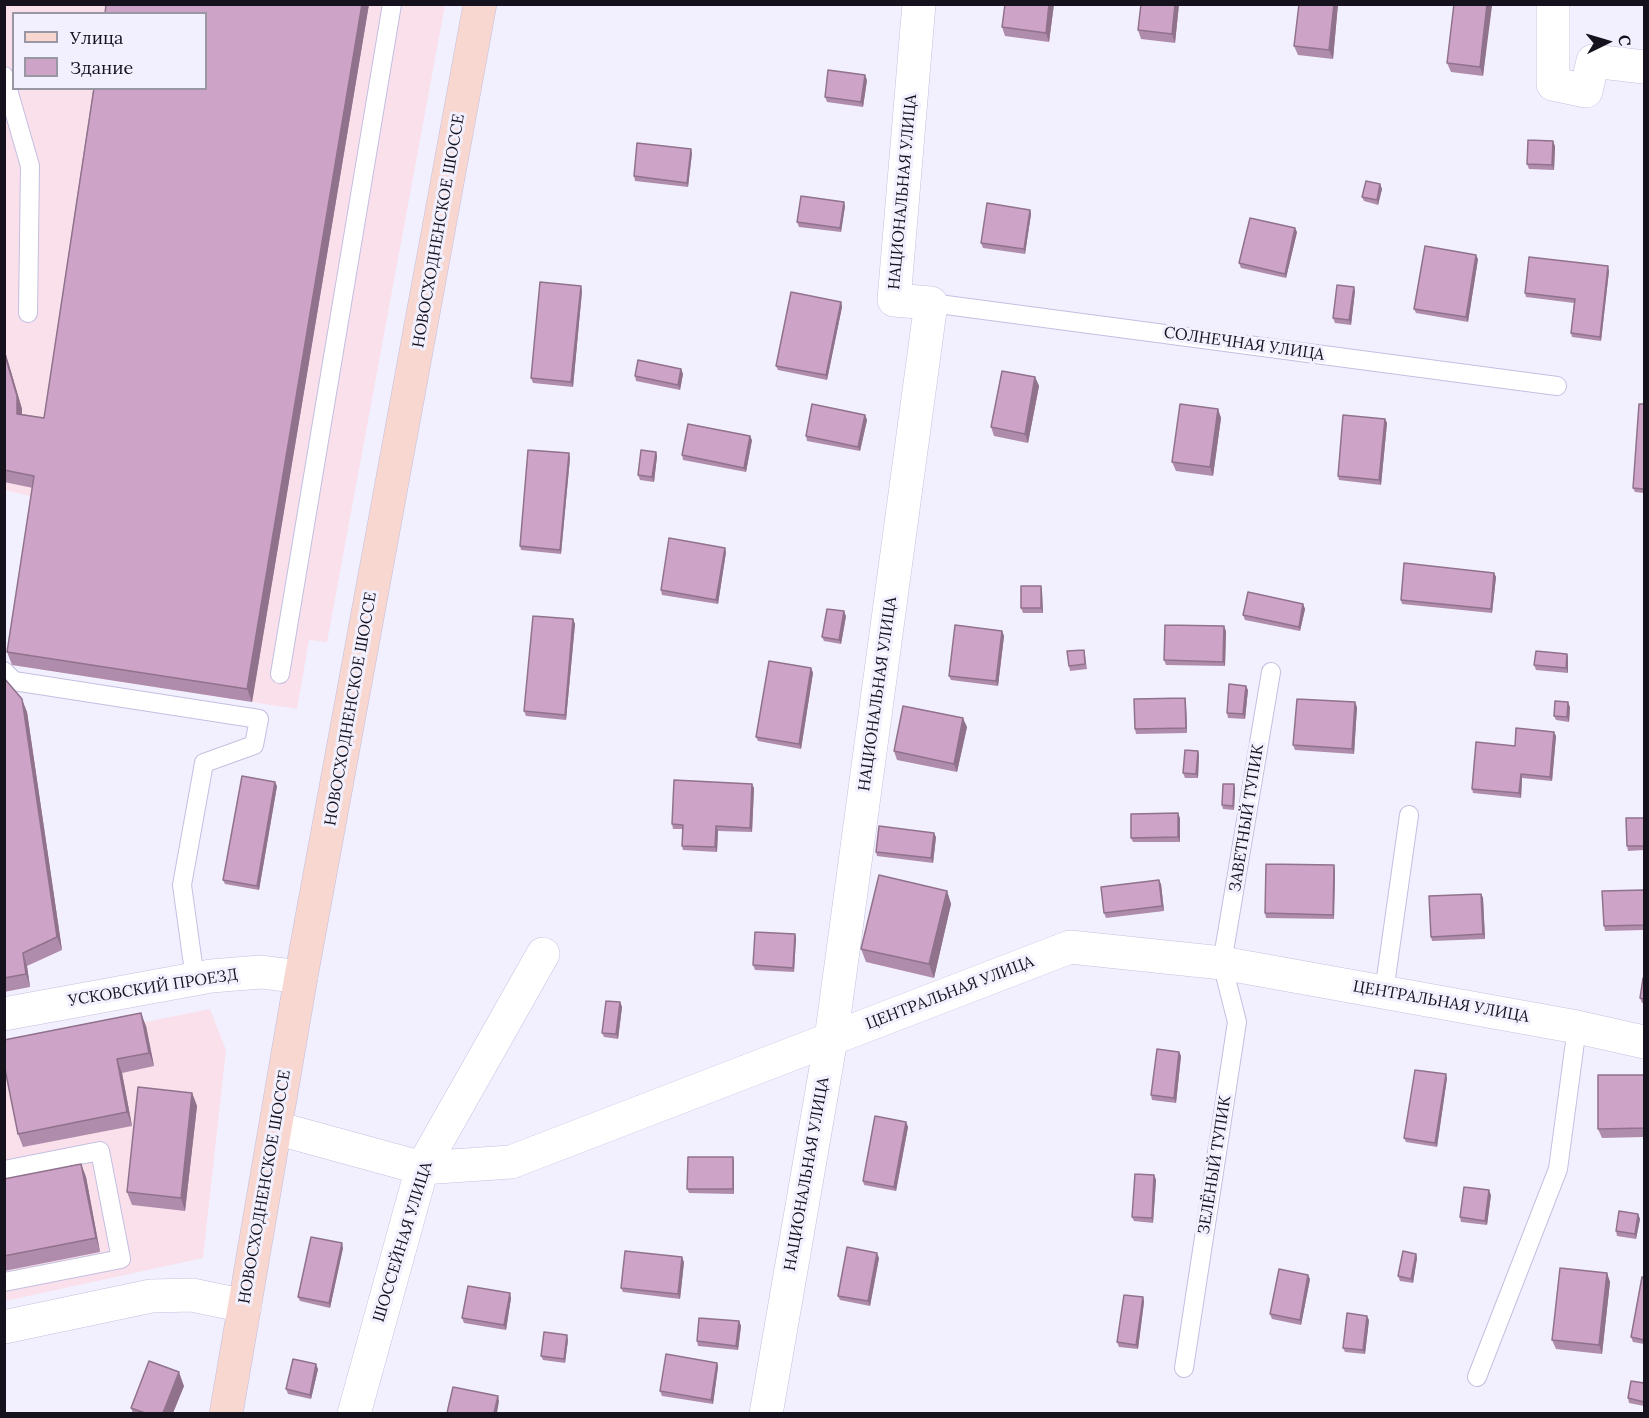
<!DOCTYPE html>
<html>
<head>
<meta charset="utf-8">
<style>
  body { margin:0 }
  #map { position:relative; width:1649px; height:1418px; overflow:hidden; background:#f2f0fe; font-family:Lora,serif }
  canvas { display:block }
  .frame { position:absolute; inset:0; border:6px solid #15121e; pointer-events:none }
  .legend { position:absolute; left:12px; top:12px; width:195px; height:78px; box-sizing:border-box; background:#f2f0fe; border:2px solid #9a97a4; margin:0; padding:8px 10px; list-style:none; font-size:18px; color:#15121e }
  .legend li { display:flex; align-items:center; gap:12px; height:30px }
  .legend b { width:30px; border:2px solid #9a97a4 }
  .north { position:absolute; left:1577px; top:12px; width:60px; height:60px; -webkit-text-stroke:4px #f2f0fe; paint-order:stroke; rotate:85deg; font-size:16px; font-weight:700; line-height:24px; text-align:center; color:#15121e }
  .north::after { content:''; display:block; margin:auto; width:21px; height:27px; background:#15121e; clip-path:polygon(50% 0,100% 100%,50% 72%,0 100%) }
</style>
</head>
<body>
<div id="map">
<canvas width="1649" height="1418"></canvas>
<div class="frame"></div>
<ul class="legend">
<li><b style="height:8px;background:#f7d7cf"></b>Улица</li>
<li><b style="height:16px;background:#cda3c8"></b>Здание</li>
</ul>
<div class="north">С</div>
</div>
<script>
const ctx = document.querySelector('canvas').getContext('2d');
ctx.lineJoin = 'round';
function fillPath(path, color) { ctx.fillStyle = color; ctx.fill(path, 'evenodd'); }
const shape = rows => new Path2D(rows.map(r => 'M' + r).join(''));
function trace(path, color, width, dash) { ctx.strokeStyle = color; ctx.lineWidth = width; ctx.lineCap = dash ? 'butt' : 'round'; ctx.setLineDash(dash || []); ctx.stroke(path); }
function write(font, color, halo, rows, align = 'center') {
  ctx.font = font + ' Lora,serif'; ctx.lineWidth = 6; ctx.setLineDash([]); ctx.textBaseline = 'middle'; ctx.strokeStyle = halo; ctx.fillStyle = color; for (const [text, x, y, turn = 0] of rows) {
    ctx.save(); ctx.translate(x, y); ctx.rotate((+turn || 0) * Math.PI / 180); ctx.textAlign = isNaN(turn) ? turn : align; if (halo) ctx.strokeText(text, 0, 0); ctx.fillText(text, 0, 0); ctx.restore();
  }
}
const industrial = shape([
  [5,5,445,5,327,642,309,640,297,709,12,665,38,498,5,490],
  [14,14,206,14,206,88,14,88],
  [210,1009,226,1050,203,1258,5,1301,5,1050]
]);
const service = shape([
  [4,76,30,166,28,313],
  [931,303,1557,386],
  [4,671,14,681,259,719,254,745,204,763,182,885,195,979],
  [280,674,392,4],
  [1384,992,1409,815],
  [4,1170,100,1151,121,1259,4,1282],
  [1184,1368,1237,1022,1222,963,1271,672],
  [1477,1377,1558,1169,1577,1027]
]);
const minor = shape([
  [1553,4,1553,84,1586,91,1593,61,1644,67],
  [4,1014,211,976,261,972,301,977],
  [276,1128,422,1168,511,1162,1070,947,1222,963,1577,1027,1644,1042],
  [4,1327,151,1296,192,1295,245,1306],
  [354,1414,422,1168,543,954],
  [766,1414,831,1039,931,303,894,300,919,4]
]);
const secondary = shape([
  [226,1414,301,977,480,4]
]);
const wall = shape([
  [106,4,369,4,252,702,12,665,7,652,33,488,4,482,4,348,22,409,22,414,44,418],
  [1054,4,1049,42,1005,36,1002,27],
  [1141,4,1179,4,1175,43,1141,39,1138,30],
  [1338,4,1333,59,1298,55,1294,46],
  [1454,4,1491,4,1483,76,1451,72,1447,63],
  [867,80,863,107,827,102,825,97],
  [1555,146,1554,170,1529,169,1527,164],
  [692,153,688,187,635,181,634,176],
  [1380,184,1382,189,1378,205,1364,201,1362,197],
  [845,206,841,232,799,227,797,222],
  [1030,210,1031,214,1025,254,983,248,981,243],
  [1297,232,1286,278,1241,268,1239,263],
  [1478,259,1468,322,1416,313,1414,309],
  [1609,271,1601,341,1572,337,1571,333,1574,303,1526,297,1525,293],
  [582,291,573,387,533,383,531,378],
  [1355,291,1351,325,1335,323,1333,318],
  [841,302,842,307,827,380,778,370,776,366],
  [681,369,683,374,680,390,636,381,635,376],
  [1035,377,1039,386,1028,443,994,436,991,427],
  [1644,404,1644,493,1635,492,1633,488],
  [1218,409,1221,418,1213,476,1176,471,1172,462],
  [865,415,867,420,860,451,807,441,806,436],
  [1385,419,1387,423,1381,485,1339,480,1338,476],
  [752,440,746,472,683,460,682,455],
  [656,452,657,456,654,482,640,480,638,475],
  [570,458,561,554,521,550,520,546],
  [726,552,718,604,662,595,661,590],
  [1494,573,1496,577,1492,613,1402,604,1401,600],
  [1041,586,1042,591,1043,613,1023,613,1021,608],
  [1303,604,1305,609,1300,631,1245,620,1243,615],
  [846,616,841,644,824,641,822,637],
  [573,619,575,624,566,720,526,716,524,711],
  [1002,631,1004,636,998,686,951,680,949,676],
  [1226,631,1225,666,1166,665,1164,660],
  [1084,650,1085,654,1087,669,1070,671,1069,666],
  [1567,654,1568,658,1568,673,1536,670,1534,665],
  [811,668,813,673,801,749,758,741,756,737],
  [4,678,27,712,62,950,27,966,30,987,4,992],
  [1248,690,1245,719,1228,718,1227,713],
  [1185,698,1186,702,1187,733,1136,734,1135,729],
  [1357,707,1354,754,1295,750,1293,745],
  [1570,707,1569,722,1556,720,1554,716],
  [967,727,957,772,897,760,894,751],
  [1556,736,1552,781,1522,778,1521,798,1473,793,1472,789,1515,746],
  [1198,751,1199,755,1198,778,1185,778,1183,773],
  [1234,784,1235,789,1234,810,1223,809,1222,805],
  [277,786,259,890,225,884,223,880],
  [754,788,752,832,718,831,717,852,683,850,682,846,683,829,673,829,672,824],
  [1180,818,1180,842,1133,842,1131,838],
  [1644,818,1644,850,1628,851,1627,846],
  [936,837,933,863,877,856,876,852],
  [1335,870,1334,919,1266,918,1265,913],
  [1161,884,1164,911,1106,918,1104,913],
  [1644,890,1644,930,1605,931,1604,926],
  [947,891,951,904,934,978,866,962,861,949],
  [1481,894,1483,898,1485,939,1432,941,1431,937],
  [795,934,796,938,794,972,755,970,753,965],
  [1644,978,1644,1003,1642,1003,1640,998],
  [620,1002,622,1007,618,1039,604,1037,602,1033],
  [146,1026,154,1066,122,1073,132,1126,23,1147,18,1134],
  [1179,1052,1181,1056,1176,1103,1152,1100,1151,1095],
  [1644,1075,1644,1137,1602,1138,1598,1129],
  [1447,1078,1437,1147,1406,1142,1404,1138],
  [192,1093,197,1106,185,1211,132,1205,127,1192],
  [906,1122,908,1127,896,1191,864,1185,863,1181],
  [733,1157,734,1162,734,1194,689,1193,687,1189],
  [81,1164,86,1177,100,1252,4,1271,4,1179],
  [1154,1175,1156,1180,1153,1223,1134,1221,1132,1217],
  [1491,1195,1487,1225,1461,1222,1460,1217],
  [1638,1214,1640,1219,1636,1239,1617,1236,1616,1231],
  [343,1248,330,1308,300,1301,298,1297],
  [1416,1254,1417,1258,1413,1283,1400,1281,1398,1276],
  [879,1258,870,1306,840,1300,838,1296],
  [684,1262,680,1299,623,1292,621,1288],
  [1607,1273,1610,1282,1602,1354,1556,1349,1552,1340],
  [1644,1278,1644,1344,1633,1342,1631,1337],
  [1310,1279,1301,1325,1272,1319,1270,1314],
  [1143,1297,1144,1302,1138,1349,1119,1347,1117,1342],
  [511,1298,506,1330,464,1323,462,1318],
  [1369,1320,1365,1354,1345,1352,1343,1348],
  [739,1321,741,1326,738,1350,698,1346,697,1341],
  [568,1340,565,1363,543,1360,541,1356],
  [717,1363,718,1367,713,1404,662,1396,660,1391],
  [318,1369,311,1399,288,1394,286,1389],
  [1644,1383,1644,1406,1629,1403,1628,1398],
  [184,1386,173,1413,133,1413,131,1408]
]);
const shadedWall = shape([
  [362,4,369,4,252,702,247,689],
  [1049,4,1054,4,1049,42,1046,33],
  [1175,4,1179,4,1175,43,1172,34],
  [1334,4,1338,4,1333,59,1329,50],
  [1487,4,1491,4,1492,6,1483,76,1480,67],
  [865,75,867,80,863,107,861,102],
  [1553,141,1555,146,1554,170,1552,165],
  [691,149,692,153,688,187,687,183],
  [1380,184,1382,189,1378,205,1377,200],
  [844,202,845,206,841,232,840,228],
  [1030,210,1031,214,1025,254,1024,249],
  [1295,228,1297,232,1286,278,1285,274],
  [1476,255,1478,259,1468,322,1466,317],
  [1608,266,1609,271,1601,341,1600,337],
  [581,286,582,291,573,387,571,382],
  [1354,287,1355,291,1351,325,1349,320],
  [841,302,842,307,827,380,826,375],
  [4,348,22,409,22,427,17,414],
  [681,369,683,374,680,390,678,385],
  [1035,377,1039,386,1028,443,1025,434],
  [1218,409,1221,418,1213,476,1210,467],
  [865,415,867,420,860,451,858,447],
  [1385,419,1387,423,1381,485,1379,480],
  [750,436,752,440,746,472,744,468],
  [656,452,657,456,654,482,652,477],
  [569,453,570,458,561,554,560,550],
  [725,548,726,552,718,604,716,600],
  [1494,573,1496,577,1492,613,1491,609],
  [1041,586,1042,591,1043,613,1041,608],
  [1303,604,1305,609,1300,631,1299,627],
  [844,611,846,616,841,644,839,640],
  [573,619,575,624,566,720,565,715],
  [1224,626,1226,631,1225,666,1223,662],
  [1002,631,1004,636,998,686,996,681],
  [1567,654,1568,658,1568,673,1566,668],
  [811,668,813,673,801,749,799,744],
  [1246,686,1248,690,1245,719,1243,714],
  [1185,698,1186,702,1187,733,1186,728],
  [22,699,27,712,62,950,57,937],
  [1355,702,1357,707,1354,754,1352,749],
  [1568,702,1570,707,1569,722,1567,717],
  [963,718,967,727,957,772,954,764],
  [1554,732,1556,736,1552,781,1550,777],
  [1198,751,1199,755,1198,778,1196,774],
  [1521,774,1522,778,1521,798,1519,793],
  [275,782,277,786,259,890,257,886],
  [752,784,754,788,752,832,750,828],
  [1234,784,1235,789,1234,810,1233,806],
  [1178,813,1180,818,1180,842,1178,837],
  [716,826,718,831,717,852,715,847],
  [934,833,936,837,933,863,931,858],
  [1334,865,1335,870,1334,919,1333,915],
  [1159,880,1161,884,1164,911,1162,906],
  [947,891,951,904,934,978,929,964],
  [1481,894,1483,898,1485,939,1483,934],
  [795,934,796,938,794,972,793,968],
  [23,953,27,966,30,987,26,974],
  [620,1002,622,1007,618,1039,616,1034],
  [141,1013,146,1026,154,1066,149,1053],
  [1179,1052,1181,1056,1176,1103,1174,1098],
  [117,1059,122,1073,132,1126,127,1112],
  [1446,1074,1447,1078,1437,1147,1435,1143],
  [192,1093,197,1106,185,1211,181,1198],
  [906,1122,908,1127,896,1191,894,1187],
  [733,1157,734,1162,734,1194,733,1189],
  [81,1164,86,1177,100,1252,96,1238],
  [1154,1175,1156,1180,1153,1223,1152,1218],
  [1489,1190,1491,1195,1487,1225,1485,1221],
  [1638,1214,1640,1219,1636,1239,1635,1234],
  [342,1243,343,1248,330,1308,329,1303],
  [877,1253,879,1258,870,1306,868,1301],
  [1416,1254,1417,1258,1413,1283,1411,1279],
  [682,1257,684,1262,680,1299,678,1294],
  [1607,1273,1610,1282,1602,1354,1599,1345],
  [1308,1275,1310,1279,1301,1325,1300,1320],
  [510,1293,511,1298,506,1330,504,1325],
  [1143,1297,1144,1302,1138,1349,1136,1345],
  [1367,1316,1369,1320,1365,1354,1363,1350],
  [739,1321,741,1326,738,1350,736,1346],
  [567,1335,568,1340,565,1363,564,1359],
  [717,1363,718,1367,713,1404,711,1400],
  [316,1364,318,1369,311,1399,310,1395],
  [179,1372,184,1386,173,1413,163,1413],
  [498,1396,499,1401,497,1413,494,1413]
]);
const building = shape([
  [106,4,362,4,247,689,7,652,34,476,4,470,4,352,17,396,17,414,44,418,94,88,206,88,206,14,105,14,106,4],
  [1005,4,1049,4,1046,33,1002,27,1005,4],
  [1141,4,1175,4,1172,34,1138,30,1141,4],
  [1299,4,1334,4,1329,50,1294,46,1299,4],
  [1454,4,1487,4,1480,67,1447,63,1454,4],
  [828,70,865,75,861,102,825,97,828,70],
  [1528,140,1553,141,1552,165,1527,164,1528,140],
  [637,143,691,149,687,183,634,176,637,143],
  [1366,181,1380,184,1377,200,1362,197,1366,181],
  [801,196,844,202,840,228,797,222,801,196],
  [987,203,1030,210,1024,249,981,243,987,203],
  [1250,218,1295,228,1285,274,1239,263,1250,218],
  [1425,246,1476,255,1466,317,1414,309,1425,246],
  [1529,257,1608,266,1600,337,1571,333,1575,299,1525,293,1529,257],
  [540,282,581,286,571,382,531,378,540,282],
  [1337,285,1354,287,1349,320,1333,318,1337,285],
  [791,292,841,302,826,375,776,366,791,292],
  [638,360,681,369,678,385,635,376,638,360],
  [1002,371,1035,377,1025,434,991,427,1002,371],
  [812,404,865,415,858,447,806,436,812,404],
  [1180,404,1218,409,1210,467,1172,462,1180,404],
  [1639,404,1644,404,1644,489,1633,488,1639,404],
  [1343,415,1385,419,1379,480,1338,476,1343,415],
  [688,424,750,436,744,468,682,455,688,424],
  [528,450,569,453,560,550,520,546,528,450],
  [641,450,656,452,652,477,638,475,641,450],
  [669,538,725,548,716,600,661,590,669,538],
  [1404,563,1494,573,1491,609,1401,600,1404,563],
  [1021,586,1041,586,1041,608,1021,608,1021,586],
  [1248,592,1303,604,1299,627,1243,615,1248,592],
  [827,609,844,611,839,640,822,637,827,609],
  [533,616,573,619,565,715,524,711,533,616],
  [955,625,1002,631,996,681,949,676,955,625],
  [1165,625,1224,626,1223,662,1164,660,1165,625],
  [1084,650,1085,664,1069,666,1067,651,1084,650],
  [1536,651,1567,654,1566,668,1534,665,1536,651],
  [769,661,811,668,799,744,756,737,769,661],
  [4,678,22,699,57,937,23,953,26,974,4,978,4,678],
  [1229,684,1246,686,1243,714,1227,713,1229,684],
  [1185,698,1186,728,1135,729,1134,699,1185,698],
  [1297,699,1355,702,1352,749,1293,745,1297,699],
  [1555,701,1568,702,1567,717,1554,716,1555,701],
  [903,706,963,718,954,764,894,751,903,706],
  [1516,728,1554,732,1550,777,1521,774,1519,793,1472,789,1476,742,1515,746,1516,728],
  [1185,750,1198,751,1196,774,1183,773,1185,750],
  [242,776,275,782,257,886,223,880,242,776],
  [674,780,752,784,750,828,716,826,715,847,682,846,683,825,672,824,674,780],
  [1223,784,1234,784,1233,806,1222,805,1223,784],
  [1178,813,1178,837,1131,838,1131,814,1178,813],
  [1626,818,1644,818,1644,846,1627,846,1626,818],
  [879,826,934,833,931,858,876,852,879,826],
  [1266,864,1334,865,1333,915,1265,913,1266,864],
  [879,875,947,891,929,964,861,949,879,875],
  [1159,880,1162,906,1104,913,1101,887,1159,880],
  [1644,890,1644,925,1604,926,1602,891,1644,890],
  [1481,894,1483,934,1431,937,1429,896,1481,894],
  [755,932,795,934,793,968,753,965,755,932],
  [1643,978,1644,978,1644,999,1640,998,1643,978],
  [606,1001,620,1002,616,1034,602,1033,606,1001],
  [141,1013,149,1053,117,1059,127,1112,18,1134,4,1064,4,1040,141,1013],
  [1157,1049,1179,1052,1174,1098,1151,1095,1157,1049],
  [1415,1070,1446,1074,1435,1143,1404,1138,1415,1070],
  [1598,1075,1644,1075,1644,1128,1598,1129,1598,1075],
  [138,1087,192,1093,181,1198,127,1192,138,1087],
  [875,1116,906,1122,894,1187,863,1181,875,1116],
  [688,1157,733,1157,733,1189,687,1189,688,1157],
  [81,1164,96,1238,4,1256,4,1179,81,1164],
  [1135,1174,1154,1175,1152,1218,1132,1217,1135,1174],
  [1464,1187,1489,1190,1485,1221,1460,1217,1464,1187],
  [1619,1211,1638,1214,1635,1234,1616,1231,1619,1211],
  [311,1237,342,1243,329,1303,298,1297,311,1237],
  [847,1247,877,1253,868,1301,838,1296,847,1247],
  [625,1251,682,1257,678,1294,621,1288,625,1251],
  [1403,1251,1416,1254,1411,1279,1398,1276,1403,1251],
  [1560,1268,1607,1273,1599,1345,1552,1340,1560,1268],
  [1279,1269,1308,1275,1300,1320,1270,1314,1279,1269],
  [1642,1277,1644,1278,1644,1340,1631,1337,1642,1277],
  [468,1286,510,1293,504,1325,462,1318,468,1286],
  [1124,1295,1143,1297,1136,1345,1117,1342,1124,1295],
  [1347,1313,1367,1316,1363,1350,1343,1348,1347,1313],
  [699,1318,739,1321,736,1346,697,1341,699,1318],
  [544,1332,567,1335,564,1359,541,1356,544,1332],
  [666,1354,717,1363,711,1400,660,1391,666,1354],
  [293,1359,316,1364,310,1395,286,1389,293,1359],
  [149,1361,179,1372,163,1413,145,1413,131,1408,149,1361],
  [1631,1381,1644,1383,1644,1402,1628,1398,1631,1381],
  [453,1387,498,1396,494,1413,447,1413,453,1387]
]);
const streetNames = [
  ["НАЦИОНАЛЬНАЯ УЛИЦА",903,192,-85],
  ["НОВОСХОДНЕНСКОЕ ШОССЕ",439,231,-80],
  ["СОЛНЕЧНАЯ УЛИЦА",1244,344,8],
  ["НАЦИОНАЛЬНАЯ УЛИЦА",878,694,-82],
  ["НОВОСХОДНЕНСКОЕ ШОССЕ",351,709,-80],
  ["ЗАВЕТНЫЙ ТУПИК",1247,818,-81],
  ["УСКОВСКИЙ ПРОЕЗД",153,988,-9],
  ["ЦЕНТРАЛЬНАЯ УЛИЦА",950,993,-21],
  ["ЦЕНТРАЛЬНАЯ УЛИЦА",1441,1002,10],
  ["ЗЕЛЁНЫЙ ТУПИК",1215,1165,-81],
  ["НАЦИОНАЛЬНАЯ УЛИЦА",807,1174,-80],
  ["НОВОСХОДНЕНСКОЕ ШОССЕ",265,1187,-80],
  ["ШОССЕЙНАЯ УЛИЦА",403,1242,-73]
];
fillPath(industrial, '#f9e0eb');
trace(service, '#c4bfe1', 20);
trace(minor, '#c4bfe1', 34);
trace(secondary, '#c4bfe1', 34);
trace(service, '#fff', 18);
trace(minor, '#fff', 33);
trace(secondary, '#f7d7cf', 33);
fillPath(wall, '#b08cac');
fillPath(shadedWall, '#90728c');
fillPath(building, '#cda3c8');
trace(building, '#90728c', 1.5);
write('16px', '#15121e', '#f2f0fe', streetNames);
</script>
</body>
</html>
